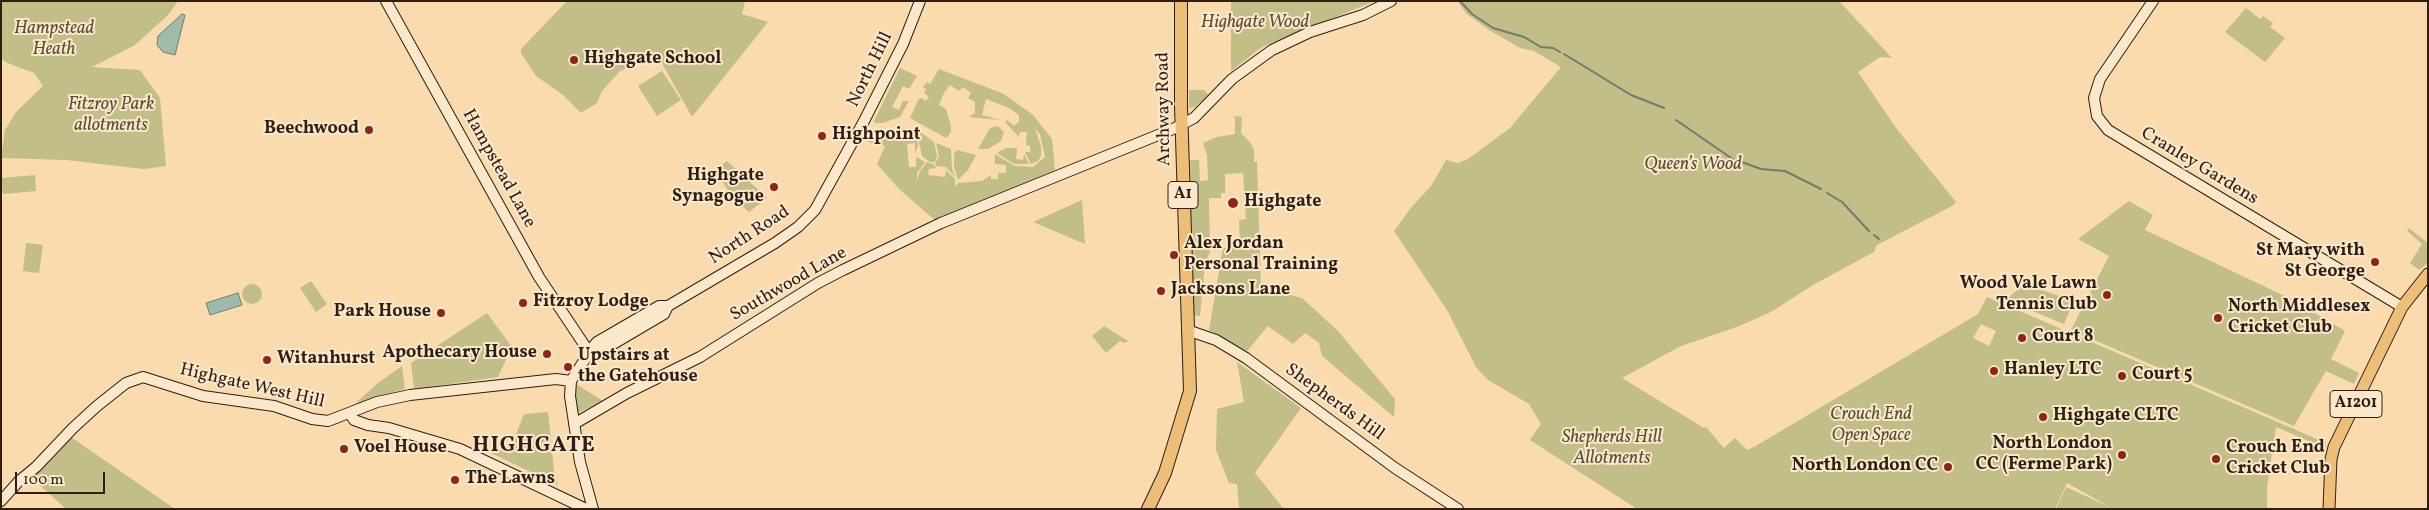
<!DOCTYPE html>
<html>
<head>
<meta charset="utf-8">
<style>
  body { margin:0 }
  #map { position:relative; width:2429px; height:510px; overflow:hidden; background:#f9dbae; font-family:Vollkorn,serif }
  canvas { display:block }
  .frame { position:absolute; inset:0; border:2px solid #2e1e14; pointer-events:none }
  .scale { position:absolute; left:15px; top:472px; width:90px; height:22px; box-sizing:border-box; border:2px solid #2e1e14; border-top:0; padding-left:6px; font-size:15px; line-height:18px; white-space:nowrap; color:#2e1e14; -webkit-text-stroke:4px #fbe8ca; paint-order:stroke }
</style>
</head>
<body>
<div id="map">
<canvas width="2429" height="510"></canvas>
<div class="frame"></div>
<div class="scale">100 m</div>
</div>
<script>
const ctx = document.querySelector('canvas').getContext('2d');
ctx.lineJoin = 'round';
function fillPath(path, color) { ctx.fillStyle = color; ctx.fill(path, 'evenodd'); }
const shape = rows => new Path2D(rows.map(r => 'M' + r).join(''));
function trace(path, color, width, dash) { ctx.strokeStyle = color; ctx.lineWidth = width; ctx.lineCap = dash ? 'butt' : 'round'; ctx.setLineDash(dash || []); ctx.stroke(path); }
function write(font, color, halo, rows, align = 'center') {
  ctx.font = font + ' Vollkorn,serif'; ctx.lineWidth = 4; ctx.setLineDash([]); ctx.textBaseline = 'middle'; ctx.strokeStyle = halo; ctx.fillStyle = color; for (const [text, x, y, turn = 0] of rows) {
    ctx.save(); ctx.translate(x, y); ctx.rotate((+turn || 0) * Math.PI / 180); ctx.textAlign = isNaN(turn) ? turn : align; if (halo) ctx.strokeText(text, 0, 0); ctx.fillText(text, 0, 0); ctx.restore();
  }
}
const green = shape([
  [1,1,178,1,168,15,135,45,92,67,140,70,160,98,166,166,144,169,66,160,1,158,5,130,16,112,43,86,34,73,5,62,1,57],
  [567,1,745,1,742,14,768,22,692,117,655,51,638,64,620,71,602,91,597,103,581,113,563,95,536,76,521,53,521,49],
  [1231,1,1375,1,1262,47,1231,71],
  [1457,1,1839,1,1892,58,1880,57,1858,72,1896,128,1956,202,1952,206,1877,245,1874,252,1813,285,1771,312,1737,327,1681,346,1622,378,1704,428,1706,427,1724,448,1735,438,1747,450,1754,447,1978,314,1987,297,2294,429,2326,443,2325,448,2276,427,2267,487,2267,509,2056,509,2066,487,2110,507,2067,483,2055,509,1637,509,1530,440,1541,424,1529,404,1488,380,1476,367,1447,310,1394,231,1410,209,1431,186,1446,160,1458,163,1468,159,1510,128,1561,67,1534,51,1520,48,1489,30,1467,14],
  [1981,324,1996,331,1989,346,1973,338],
  [2246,8,2260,19,2263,16,2273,23,2270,27,2285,38,2265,62,2225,32],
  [900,68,917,76,909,89,903,86,892,107,899,110,903,101,909,101,900,117,883,123,875,123,874,121],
  [939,69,1004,94,1033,115,1052,139,1055,170,936,221,899,189,877,164,885,146,880,144,877,146,865,140,870,130,885,132,888,141,905,137,904,131,897,132,898,128,911,128,917,137,918,146,915,153,915,143,907,144,909,167,916,167,916,157,925,162,917,173,917,181,920,171,927,162,933,164,936,168,929,169,928,175,945,177,946,170,955,179,955,187,958,183,982,181,991,175,991,179,998,179,998,173,1006,173,1006,165,995,164,995,154,1015,166,1033,167,1045,157,1040,134,1035,129,1041,146,1041,156,1038,161,1031,164,1025,152,1030,152,1030,146,1026,145,1027,132,1020,132,1019,137,1005,122,1007,120,1014,126,1019,122,1019,115,1009,108,986,99,982,115,1000,120,969,117,975,113,975,102,968,98,971,93,963,87,959,91,950,85,944,93,939,105,946,109,951,126,951,132,946,138,910,118,918,100,921,98,926,101,929,97,924,93,926,89,923,87,927,82,930,84],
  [662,71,681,100,657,116,638,86],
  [1189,90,1204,90,1209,95,1195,107,1189,108],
  [1235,116,1242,117,1241,133,1250,142,1254,150,1254,162,1257,162,1261,287,1290,292,1290,295,1302,298,1337,330,1395,399,1394,417,1322,356,1319,343,1305,333,1293,344,1268,326,1247,351,1209,330,1223,248,1240,248,1239,220,1246,219,1243,173,1225,174,1225,193,1221,193,1221,198,1209,198,1210,252,1205,263,1200,316,1193,315,1190,160,1199,160,1200,181,1208,180,1207,155,1203,143,1217,137,1235,134],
  [998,126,1004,132,1001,141,988,149,978,149,990,128],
  [916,129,934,142,937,156,935,162,930,162,922,156],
  [936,143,951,149,952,169,955,177,946,167,936,166,935,164,939,156],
  [1006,148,1017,148,1016,159,1023,160,1024,154,1029,164,1014,164,997,153],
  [957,150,976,155,968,170,958,180,954,167,954,154],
  [727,161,767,198,749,212,733,198,715,170],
  [35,175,36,191,3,194,1,178],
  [1082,200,1085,244,1033,222],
  [2129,201,2153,215,2145,230,2291,299,2345,331,2331,359,2359,373,2354,384,2326,371,2294,426,2071,330,2109,256,2078,239],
  [2409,228,2428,243,2428,263,2419,270,2410,263,2422,244,2407,231],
  [26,243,43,245,39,273,23,271],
  [311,281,327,304,316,312,300,288],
  [2024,284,2074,301,2064,324,2006,300],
  '242 294a10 10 0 1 1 20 0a10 10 0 1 1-20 0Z',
  [487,313,512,347,498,377,414,389,411,363],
  [1104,326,1128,341,1125,343,1120,341,1106,353,1092,336],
  [1237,362,1301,408,1255,473,1284,509,1239,509,1237,484,1229,483,1216,450,1217,409,1244,402],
  [402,366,405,389,378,396,355,407,357,402,378,383],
  [576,384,603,401,578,413,575,403],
  [548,412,554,471,558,485,489,452,513,442,524,414],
  [71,437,175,509,66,509,32,478]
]);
const water = shape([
  [182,14,185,15,175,55,163,52,157,45,158,36,182,14],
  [238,293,242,305,210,315,206,303,238,293]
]);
const stream = shape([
  [1460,1,1472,14,1493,28,1524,37,1541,47,1553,48,1560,52],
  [1564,54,1631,95,1664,108],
  [1676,120,1734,160],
  [1739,161,1761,169,1785,171,1821,189],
  [1827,193,1842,202,1869,231],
  [1874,235,1879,239]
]);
const secondary = shape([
  [386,1,539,277,587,349],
  [2153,1,2100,79,2094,98,2097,116,2108,130,2402,307],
  [1187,330,1216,340,1246,358,1395,468,1458,509],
  [591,349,597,342,659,306,668,306],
  [587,356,591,357,664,314,668,306,775,243,798,227,815,210,863,123,903,44,920,1],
  [587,356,571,381,570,396,580,462,593,509],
  [350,414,354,420,368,425,389,428,460,449,586,509],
  [574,424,627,393,700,357,818,283,843,270,941,223,1173,129,1194,118,1232,79,1272,50,1310,32,1363,15,1391,1],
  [1,501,19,481,36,467,73,428,97,406,126,383,143,377,203,396,274,406,312,419,328,421,377,402,410,395,556,379,571,381]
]);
const primary = shape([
  [2329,509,2331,459,2334,447,2402,307,2428,274]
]);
const highway = shape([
  [1148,509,1165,473,1190,391,1181,106,1181,1]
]);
const markers = [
  [574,60,5,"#8f2418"],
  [369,130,5,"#8f2418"],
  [822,136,5,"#8f2418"],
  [774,187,5,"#8f2418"],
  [1233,203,6,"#8f2418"],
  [1174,255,5,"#8f2418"],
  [2375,262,5,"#8f2418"],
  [1161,291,5,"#8f2418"],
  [2107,295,5,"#8f2418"],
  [523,303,5,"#8f2418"],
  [441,313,5,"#8f2418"],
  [2218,318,5,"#8f2418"],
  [2022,338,5,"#8f2418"],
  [547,354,5,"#8f2418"],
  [267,360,5,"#8f2418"],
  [568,367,5,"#8f2418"],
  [1994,371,5,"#8f2418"],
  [2122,376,5,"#8f2418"],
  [2043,417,5,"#8f2418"],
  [344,449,5,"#8f2418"],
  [2122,455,5,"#8f2418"],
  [2216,459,5,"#8f2418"],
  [1948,467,5,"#8f2418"],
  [455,480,5,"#8f2418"]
];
const shields = [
  [1183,195,30],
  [2356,404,52]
];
const shieldNames = [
  ["A1",1183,195],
  ["A1201",2356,404]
];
const parkNames = [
  ["Highgate Wood",1255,24],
  ["Hampstead",54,30],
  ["Heath",54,51],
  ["Fitzroy Park",111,106],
  ["allotments",111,127],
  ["Queen’s Wood",1693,166],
  ["Crouch End",1871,416],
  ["Open Space",1871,437],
  ["Shepherds Hill",1612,439],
  ["Allotments",1612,460]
];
const poiNames = [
  ["Highgate School",584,60],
  ["Beechwood",359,130,"right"],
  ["Highpoint",832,136],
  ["Highgate",764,177,"right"],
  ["Synagogue",764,198,"right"],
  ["Highgate",1244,203],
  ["Alex Jordan",1184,245],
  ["Personal Training",1184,266],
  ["St Mary with",2365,252,"right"],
  ["St George",2365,273,"right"],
  ["Wood Vale Lawn",2097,285,"right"],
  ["Tennis Club",2097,306,"right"],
  ["Jacksons Lane",1171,291],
  ["Fitzroy Lodge",533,303],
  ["North Middlesex",2228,308],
  ["Cricket Club",2228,329],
  ["Park House",431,313,"right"],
  ["Court 8",2032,338],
  ["Apothecary House",537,354,"right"],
  ["Upstairs at",578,357],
  ["the Gatehouse",578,378],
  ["Witanhurst",277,360],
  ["Hanley LTC",2004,371],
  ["Court 5",2132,376],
  ["Highgate CLTC",2053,417],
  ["North London",2112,445,"right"],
  ["CC (Ferme Park)",2112,466,"right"],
  ["Voel House",354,449],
  ["Crouch End",2226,449],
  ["Cricket Club",2226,470],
  ["North London CC",1938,467,"right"],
  ["The Lawns",465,480]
];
const streetNames = [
  ["North Hill",871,70,-64],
  ["Archway Road",1165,109,-91],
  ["Cranley Gardens",2199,167,31],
  ["Hampstead Lane",498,169,61],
  ["North Road",750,236,-33],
  ["Southwood Lane",789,285,-30],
  ["Highgate West Hill",252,387,13],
  ["Shepherds Hill",1334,403,36]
];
const districtNames = [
  ["HIGHGATE",534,447]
];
fillPath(green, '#c2be87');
fillPath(water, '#9ebbac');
trace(water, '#717c6f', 1);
trace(stream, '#717c6f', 2);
trace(secondary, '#2e1e14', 12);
trace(primary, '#2e1e14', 13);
trace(highway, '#2e1e14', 14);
trace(secondary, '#fbe8ca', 10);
trace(primary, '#ecbe77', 11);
trace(highway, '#ecbe77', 12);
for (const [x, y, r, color] of markers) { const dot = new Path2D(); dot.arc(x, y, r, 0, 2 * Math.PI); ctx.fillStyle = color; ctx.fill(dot); trace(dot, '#fbe8ca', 2); }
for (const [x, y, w] of shields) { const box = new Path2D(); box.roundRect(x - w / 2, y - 13.5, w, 27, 4); ctx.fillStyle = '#fbe8ca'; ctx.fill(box); trace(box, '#2e1e14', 1); }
write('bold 16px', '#2e1e14', null, shieldNames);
write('italic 18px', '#5a4e36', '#fbe8ca', parkNames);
write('bold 18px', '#2e1e14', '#fbe8ca', poiNames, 'left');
write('18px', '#2e1e14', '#fbe8ca', streetNames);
ctx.letterSpacing = '1px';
write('bold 22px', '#2e1e14', '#fbe8ca', districtNames);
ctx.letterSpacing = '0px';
</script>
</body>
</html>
